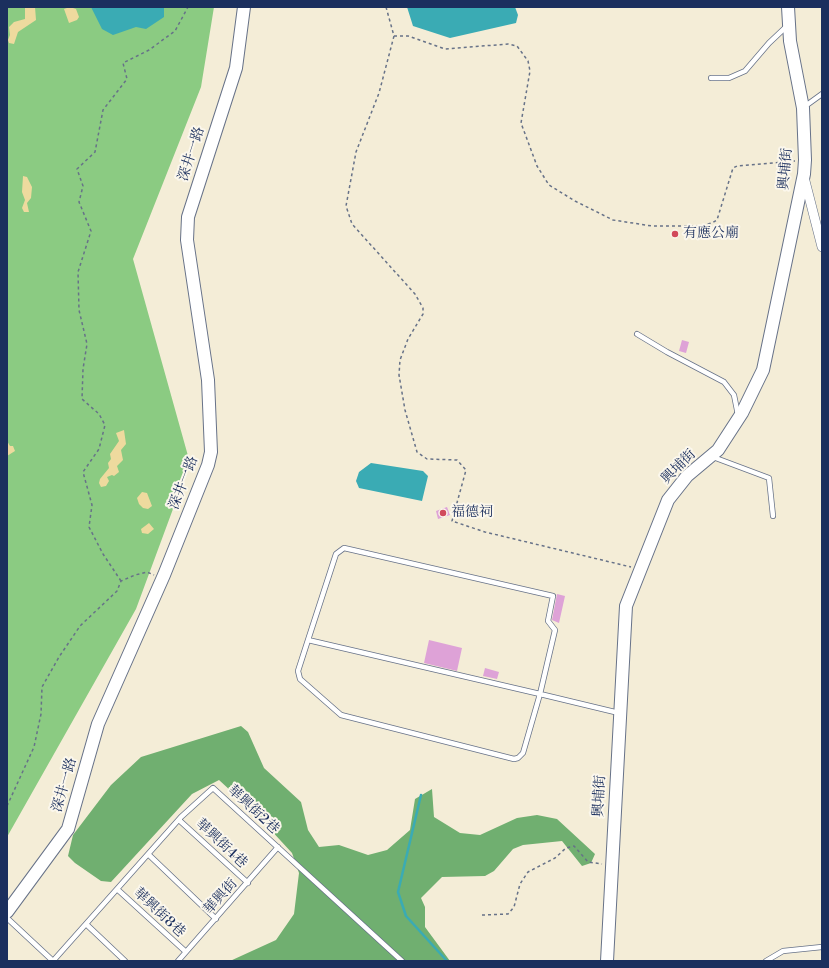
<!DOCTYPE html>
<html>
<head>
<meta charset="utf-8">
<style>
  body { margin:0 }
  #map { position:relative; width:829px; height:968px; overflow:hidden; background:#f4edd7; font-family:"Libre Bodoni",serif }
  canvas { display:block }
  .frame { position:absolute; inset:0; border:8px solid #1b2f5e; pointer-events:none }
</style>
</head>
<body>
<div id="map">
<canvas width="829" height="968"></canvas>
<div class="frame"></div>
</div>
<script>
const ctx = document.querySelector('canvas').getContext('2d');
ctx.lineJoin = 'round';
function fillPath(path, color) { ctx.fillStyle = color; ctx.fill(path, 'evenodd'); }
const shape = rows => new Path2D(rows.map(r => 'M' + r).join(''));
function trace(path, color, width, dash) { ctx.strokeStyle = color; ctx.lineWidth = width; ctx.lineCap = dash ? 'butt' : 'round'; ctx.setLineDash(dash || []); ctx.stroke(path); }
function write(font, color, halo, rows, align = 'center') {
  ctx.font = font + ' "Libre Bodoni","Noto Serif TC",serif'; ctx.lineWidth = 4; ctx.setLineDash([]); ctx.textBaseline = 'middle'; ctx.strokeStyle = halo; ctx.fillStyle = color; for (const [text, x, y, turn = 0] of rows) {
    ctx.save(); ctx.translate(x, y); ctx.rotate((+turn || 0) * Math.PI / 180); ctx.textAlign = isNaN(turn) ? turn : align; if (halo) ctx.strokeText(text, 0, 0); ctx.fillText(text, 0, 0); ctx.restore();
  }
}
const green = shape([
  [7,7,214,7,201,87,133,259,190,463,136,609,7,837]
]);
const forest = shape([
  [241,726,248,732,264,768,301,802,308,830,319,847,339,845,368,855,387,850,410,830,415,799,432,789,434,817,460,833,480,835,517,818,537,815,557,819,595,854,591,863,582,866,562,841,523,845,513,849,494,871,485,876,442,877,421,898,425,907,425,927,450,961,230,961,276,940,294,914,299,873,292,853,257,815,219,780,192,794,111,882,101,881,75,863,68,856,73,835,111,785,141,757]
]);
const sand = shape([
  [25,7,35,7,36,20,18,32,14,44,9,43,8,40,10,35,9,27,14,22,25,19],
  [70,7,76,9,79,17,77,20,69,23,64,9],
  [23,176,27,177,32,187,31,198,27,203,29,212,24,212,22,208,25,200,22,192],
  [124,430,126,444,121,450,123,460,117,466,119,472,114,476,112,475,107,477,109,481,106,486,101,487,99,483,100,479,109,468,108,463,111,459,110,454,119,441,116,433],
  [7,441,10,446,13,446,15,451,7,456],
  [142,492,147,493,152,506,148,509,143,508,139,504,137,498],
  [149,523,154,529,148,534,142,533,141,529]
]);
const water = shape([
  [91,7,164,7,164,17,146,29,136,27,113,35,102,29],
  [407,7,515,7,518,15,516,23,450,38,413,26],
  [371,463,423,471,428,476,422,501,359,488,356,481,359,472]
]);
const stream = shape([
  [421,795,398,892,406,916,447,961]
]);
const building = shape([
  [682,340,689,342,686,353,679,351],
  [447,507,450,515,438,519,436,511],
  [557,594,565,596,559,623,552,620],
  [429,640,462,648,457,671,424,663],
  [485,668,499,672,497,679,483,676]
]);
const path = shape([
  [386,7,394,36,379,93,356,152,346,206,352,224,415,294,423,308,423,314,408,339,400,360,399,375,405,410,417,452,427,459,457,460,466,470,452,521,485,532,631,567],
  [394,36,408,36,445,49,508,44,517,46,528,61,530,71,521,123,537,166,549,185,575,201,613,220,652,226,700,226,712,223,717,220,733,168,737,166,795,161],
  [121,581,103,554,89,527,92,505,83,472,99,449,105,425,99,414,82,399,83,369,87,344,79,310,78,272,91,231,79,202,83,186,77,169,95,152,103,110,127,79,123,63,149,50,175,31,188,7],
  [7,806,34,747,41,714,42,687,59,657,80,626,117,591,121,581,135,575,147,572,154,575],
  [482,915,508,914,514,907,520,884,528,872,555,858,566,848,574,846,588,862,602,864]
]);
const lane = shape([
  [711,78,729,78,745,71,769,43,787,26],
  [804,107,822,94],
  [637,334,667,352,724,382,734,395,738,415],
  [713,457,769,478,773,516],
  [308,640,540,694,555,630,548,621,553,596,344,548,336,554,308,640,298,671,300,679,341,715,514,759,518,758,523,753,540,694,619,713],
  [179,820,248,883],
  [148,854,216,919],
  [117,889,186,952],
  [7,918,53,961,181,817,213,788,402,961],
  [86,924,125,961],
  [178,961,278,847],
  [766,961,783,951,822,947]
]);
const street = shape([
  [804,177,822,247]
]);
const secondary = shape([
  [7,912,68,829,98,724,164,575,208,465,211,452,208,380,187,240,188,217,236,68,244,7],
  [607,961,626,606,668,500,687,476,718,450,742,413,763,370,804,174,805,160,803,108,790,41,788,7]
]);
const markers = [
  [675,234,4,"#d1495b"],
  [443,513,4,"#d1495b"]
];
const streetNames = [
  ["深井一路",192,154,-72],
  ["興埔街",786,169,-85],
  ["興埔街",679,467,-45],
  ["深井一路",184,483,-69],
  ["深井一路",65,785,-74],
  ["興埔街",600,796,-87],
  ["華興街2巷",253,810,43],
  ["華興街4巷",221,844,43],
  ["華興街",221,897,-48],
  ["華興街8巷",159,913,43]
];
const poiNames = [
  ["有應公廟",683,234],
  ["福德祠",451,513]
];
fillPath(green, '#8bcb82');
fillPath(forest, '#70af70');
fillPath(sand, '#eeda9e');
fillPath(water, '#3aabb4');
trace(stream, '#3aabb4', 2.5);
fillPath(building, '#dea2d7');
trace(lane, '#677288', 6);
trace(street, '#677288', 10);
trace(secondary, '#677288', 14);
trace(path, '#677288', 1.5, [3, 3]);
trace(lane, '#fff', 4.5);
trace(street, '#fff', 9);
trace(secondary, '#fff', 12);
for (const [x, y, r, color] of markers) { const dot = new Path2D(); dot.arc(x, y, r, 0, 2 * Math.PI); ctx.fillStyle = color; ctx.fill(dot); trace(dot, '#fbf7ec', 1.5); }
write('14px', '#1b2f5e', '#fbf7ec', streetNames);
write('14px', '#1b2f5e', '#fbf7ec', poiNames, 'left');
</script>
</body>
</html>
